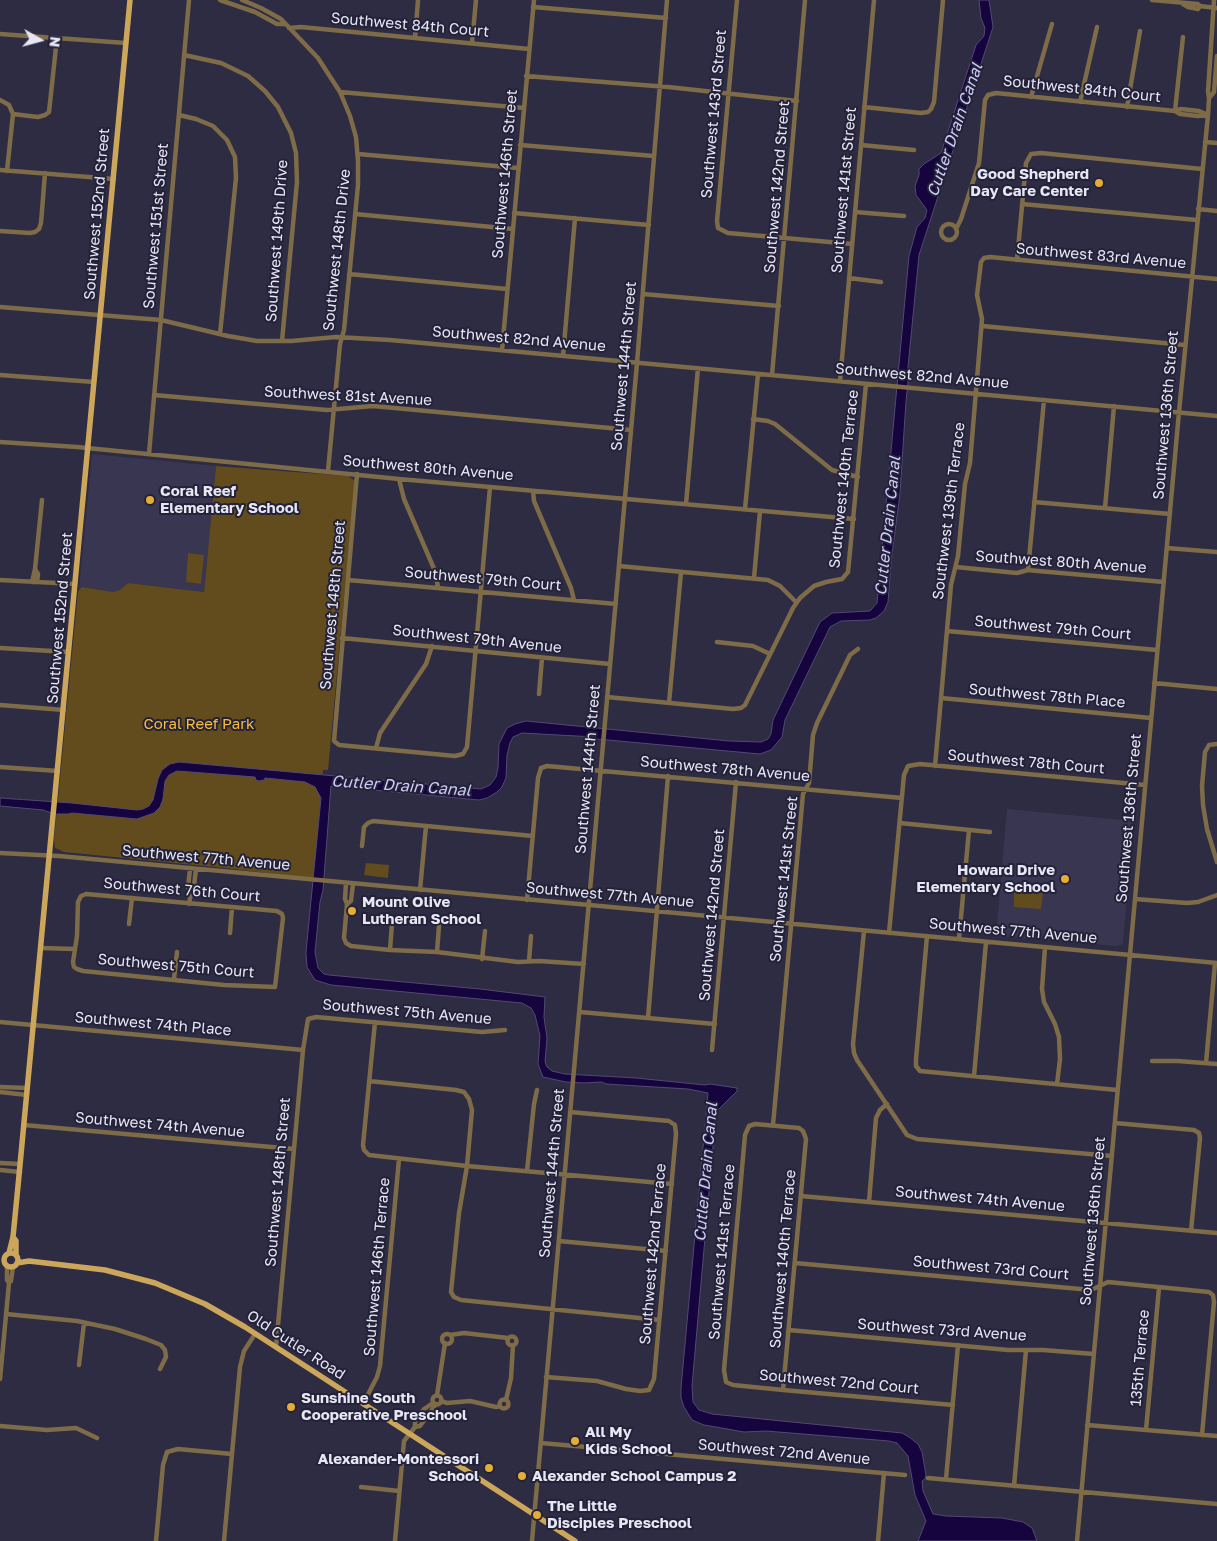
<!DOCTYPE html>
<html>
<head>
<meta charset="utf-8">
<style>
  body { margin:0 }
  #map { position:relative; width:1217px; height:1541px; overflow:hidden; background:#2e2c43; font-family:"Golos Text",sans-serif }
  canvas { display:block }
  .north { position:absolute; left:15px; top:15px; width:50px; height:50px; -webkit-text-stroke:4px #242238; paint-order:stroke; rotate:97deg; font-size:14px; font-weight:700; line-height:20px; text-align:center; color:#e6e6f5 }
  .north::after { content:''; display:block; margin:auto; width:18px; height:22px; background:#e6e6f5; clip-path:polygon(50% 0,100% 100%,50% 72%,0 100%) }
</style>
</head>
<body>
<div id="map">
<canvas width="1217" height="1541"></canvas>
<div class="north">N</div>
</div>
<script>
const ctx = document.querySelector('canvas').getContext('2d');
ctx.lineJoin = 'round';
function fillPath(path, color) { ctx.fillStyle = color; ctx.fill(path, 'evenodd'); }
const shape = rows => new Path2D(rows.map(r => 'M' + r).join(''));
function trace(path, color, width, dash) { ctx.strokeStyle = color; ctx.lineWidth = width; ctx.lineCap = dash ? 'butt' : 'round'; ctx.setLineDash(dash || []); ctx.stroke(path); }
function write(font, color, halo, rows, align = 'center') {
  ctx.font = font + ' "Golos Text",sans-serif'; ctx.lineWidth = 4; ctx.setLineDash([]); ctx.textBaseline = 'middle'; ctx.strokeStyle = halo; ctx.fillStyle = color; for (const [text, x, y, turn = 0] of rows) {
    ctx.save(); ctx.translate(x, y); ctx.rotate((+turn || 0) * Math.PI / 180); ctx.textAlign = isNaN(turn) ? turn : align; if (halo) ctx.strokeText(text, 0, 0); ctx.fillText(text, 0, 0); ctx.restore();
  }
}
const built = shape([
  [92,454,216,466,204,592,128,583,120,590,113,592,82,587,79,590],
  [1007,809,1133,821,1123,943,1118,946,996,936]
]);
const green = shape([
  [216,466,348,476,355,481,328,770,323,770,314,877,300,877,225,868,64,852,55,848,54,840,78,591,82,587,113,592,120,590,128,583,204,592],
  [188,553,204,555,201,584,186,582],
  [366,863,389,865,388,878,364,875],
  [1014,891,1043,893,1041,909,1014,907]
]);
const water = shape([
  [979,0,989,0,993,27,919,255,907,377,908,383,906,401,900,493,891,562,888,602,884,611,876,618,870,620,841,621,830,627,785,720,782,737,771,750,760,754,597,739,595,737,522,733,513,737,510,743,507,755,506,778,502,787,497,792,487,798,479,800,331,786,323,890,320,902,315,952,318,968,324,974,329,975,480,989,545,997,544,1017,547,1038,545,1062,547,1067,552,1071,565,1074,636,1078,705,1085,710,1084,737,1088,737,1091,716,1112,692,1386,693,1402,699,1410,712,1414,902,1433,909,1437,918,1444,922,1452,926,1475,925,1479,922,1481,923,1491,933,1514,946,1516,1002,1518,1023,1522,1032,1528,1037,1541,918,1541,926,1521,915,1495,908,1456,897,1443,889,1441,766,1431,744,1432,716,1427,704,1425,692,1420,684,1407,681,1398,681,1388,708,1093,688,1089,606,1084,602,1082,584,1083,566,1082,543,1077,538,1064,540,1036,535,1015,531,1008,522,1003,331,985,315,980,307,967,306,952,321,798,315,787,305,782,265,778,264,780,259,781,256,780,255,777,177,771,169,775,165,781,163,799,160,807,154,813,137,819,72,813,68,814,54,814,43,810,0,806,0,798,72,803,137,810,143,809,149,806,153,800,158,779,162,770,170,764,179,762,481,789,490,785,496,777,498,768,499,744,507,728,515,724,526,721,729,741,761,742,768,739,771,734,773,720,820,622,832,613,870,611,877,603,909,256,917,227,925,218,927,210,916,195,915,186,919,175,919,169,924,164,941,153,976,45,984,36,985,28,981,18,979,0]
]);
const minor = shape([
  [220,0,255,12,277,24,284,24],
  [242,0,261,8,281,19,318,58,340,92,350,116,356,137,358,161,358,185,344,330,340,344,328,471],
  [737,0,717,221,718,228,728,233,852,244],
  [1152,0,1198,4,1200,6,1216,8],
  [1183,4,1188,7,1198,9,1200,6],
  [533,7,666,18],
  [289,28,301,27,529,49],
  [0,34,126,43],
  [415,38,418,0],
  [472,43,476,0],
  [184,55,221,63,248,76,265,91,278,107,291,133,296,153,297,182,282,341],
  [526,76,668,87,797,101],
  [340,92,524,108],
  [1031,97,1052,24],
  [1209,98,1214,92,1217,56],
  [0,100,9,105,13,114,7,171],
  [1080,102,1097,27],
  [864,107,921,113,928,112,931,109,934,102,943,0],
  [1127,107,1140,31],
  [1181,109,1199,111,1208,115,1198,116,1180,114,1175,111,1181,109],
  [13,114,38,117,45,115,49,112,57,38],
  [179,115,196,119,213,126,227,140,235,157,236,178,220,334],
  [1205,142,1217,143],
  [520,145,654,156],
  [861,145,914,150],
  [358,154,518,168],
  [0,170,114,179],
  [1022,204,1197,220],
  [1198,209,1217,211],
  [855,212,904,216],
  [514,213,649,225],
  [355,214,513,229],
  '941 232a8 8 0 1 1 16 0a8 8 0 1 1-16 0Z',
  [956,229,961,219,979,163,985,100,988,95,996,93,1175,111,1183,37],
  [0,231,30,233,35,232,39,229,41,223,45,173],
  [1017,260,1026,163,1031,154,1041,153,1202,169],
  [349,274,507,289],
  [849,278,881,282],
  [643,294,779,306],
  [0,307,161,320,228,336,257,341,291,341,336,337,390,340,1217,416],
  [982,326,1185,345],
  [502,350,534,0],
  [563,356,575,218],
  [0,375,94,382],
  [772,375,805,0],
  [840,381,874,0],
  [154,395,327,410,373,406,631,430],
  [753,419,768,421,775,424,832,470,858,477],
  [0,442,77,447,399,479,854,519],
  [149,454,189,0],
  [357,474,334,741,339,745,455,756,463,754,467,747,490,487],
  [399,479,404,499,435,571,438,587],
  [533,491,534,501,571,588,574,600],
  [1034,502,1170,514],
  [686,504,698,368],
  [1105,508,1114,406],
  [745,509,758,374],
  [1167,548,1217,552],
  [619,566,768,580,780,586,796,602],
  [956,567,1017,573,1028,570,1038,571,1164,582],
  [35,569,38,574,37,582],
  [1028,570,1044,400],
  [754,578,760,511],
  [0,580,75,584],
  [348,580,616,604],
  [32,582,35,569,42,500],
  [947,631,1157,650],
  [342,638,610,664],
  [717,642,753,646,770,654],
  [0,648,69,652],
  [1154,683,1217,689],
  [539,694,542,658],
  [607,697,733,709,741,708,745,705,793,608,800,598,814,586,826,582,842,579,848,572,866,384],
  [941,698,1151,718],
  [669,703,681,572],
  [0,705,64,710],
  [1217,744,1209,745,1205,752,1202,786,1203,805,1207,829,1217,862],
  [376,748,380,733,426,664,432,646],
  [935,766,951,585,958,556,965,484,970,463,982,319,977,295,981,262,984,258,990,257,1217,279],
  [0,767,58,771],
  [900,823,990,832],
  [362,846,364,827,368,823,373,821,533,836],
  [0,853,59,856,1217,963],
  [346,883,345,899,347,904,344,938,346,943,351,946,390,950,437,952,518,962,539,961,584,964],
  [420,890,426,826],
  [191,893,194,886,196,869],
  [86,894,277,911,282,914,283,918,275,987,224,985,83,971,77,969,74,967,73,962,77,936,78,902,81,896,86,894],
  [1135,899,1187,903,1198,902,1217,895],
  [527,900,538,778,541,768,547,766,902,798],
  [189,904,191,893,188,887,190,869],
  [347,904,351,901,353,884],
  [129,924,132,898],
  [864,931,853,1044,854,1053,857,1060,907,1135,917,1139,1112,1156],
  [230,933,232,907],
  [889,933,904,775,908,766,920,764,1145,785],
  [927,936,916,1059,916,1066,920,1071,1117,1090],
  [959,939,969,830],
  [1045,947,1042,989,1044,1002,1055,1024,1059,1037,1060,1059,1057,1084],
  [41,948,74,949],
  [390,950,392,923],
  [437,952,439,926],
  [482,959,485,931],
  [529,961,531,936],
  [174,979,177,952],
  [580,1012,715,1024],
  [648,1018,668,776],
  [0,1022,303,1050],
  [375,1022,363,1145,364,1150,369,1155,467,1166,672,1184],
  [712,1050,736,782],
  [1152,1061,1178,1061,1217,1064],
  [1206,1063,1215,963],
  [974,1076,986,942],
  [369,1081,456,1090,464,1092,469,1099,472,1110,467,1166,459,1213,451,1292,454,1297,461,1300,659,1320],
  [0,1087,27,1088],
  [0,1092,27,1095],
  [1115,1123,1194,1130,1199,1133,1200,1138,1191,1231],
  [24,1125,294,1149],
  [773,1125,803,794,809,783,813,735,817,723,850,655,858,649],
  [0,1163,20,1164],
  [0,1170,20,1172],
  [527,1171,534,1104,537,1090],
  [801,1196,1217,1233],
  [869,1202,876,1118,880,1110,887,1104],
  [559,1241,666,1251],
  [795,1263,1091,1290,1108,1282,1209,1292,1213,1295,1214,1302,1202,1435],
  [7,1266,7,1280,9,1283],
  [6,1314,77,1321,115,1329,146,1339,161,1345,165,1350,166,1357,160,1369],
  [789,1330,1008,1350,1043,1350,1094,1354],
  '442 1339a5 5 0 1 1 10 0a5 5 0 1 1-10 0Z',
  [450,1335,464,1333,508,1338],
  '507.5 1341a4.5 4.5 0 1 1 9 0a4.5 4.5 0 1 1-9 0Z',
  [276,1347,303,1050,308,1019,316,1017,482,1032,505,1030],
  [79,1365,84,1323],
  [546,1377,597,1381,626,1389,640,1391,649,1390,654,1379,676,1134,675,1125,669,1121,570,1112],
  [0,1379,9,1283,11,1281,13,1267],
  [783,1390,806,1139,803,1131,799,1128,755,1124,749,1126,745,1135,724,1370,726,1382,733,1385,783,1390,953,1405],
  [437,1395,445,1343],
  '432.5 1400a4.5 4.5 0 1 1 9 0a4.5 4.5 0 1 1-9 0Z',
  '499.5 1404a4.5 4.5 0 1 1 9 0a4.5 4.5 0 1 1-9 0Z',
  [506,1400,511,1378,513,1345],
  [441,1401,447,1403,470,1401,496,1407,500,1406],
  [363,1404,377,1377,380,1366,399,1159],
  [1087,1425,1217,1436],
  [0,1426,47,1430,76,1428,97,1438],
  [415,1427,415,1421,424,1409,433,1403],
  [1146,1430,1159,1288],
  [541,1443,905,1475],
  [928,1478,1217,1504],
  [946,1479,958,1345],
  [1014,1486,1026,1350],
  [361,1487,399,1491],
  [156,1541,163,1465,167,1452,178,1449,232,1454],
  [224,1541,240,1367,244,1351,255,1334],
  [395,1541,404,1441,415,1427,420,1426,436,1404],
  [532,1541,637,363,667,0],
  [878,1541,884,1473],
  [1077,1541,1179,412,1208,115,1209,98,1208,92,1214,0]
]);
const major = shape([
  [13,1237,16,1241,16,1254],
  '4 1260a7 7 0 1 1 14 0a7 7 0 1 1-14 0Z',
  [9,1253,13,1237,18,1186,130,0],
  [17,1263,29,1261,105,1270,155,1283,205,1304,245,1327,575,1541]
]);
const markers = [
  [1099,183,5,"#e4ae35"],
  [150,500,5,"#e4ae35"],
  [1065,879,5,"#e4ae35"],
  [352,911,5,"#e4ae35"],
  [291,1407,5,"#e4ae35"],
  [575,1441,5,"#e4ae35"],
  [489,1468,5,"#e4ae35"],
  [522,1476,5,"#e4ae35"],
  [537,1515,5,"#e4ae35"]
];
const streetNames = [
  ["Southwest 84th Court",410,25,5],
  ["Southwest 84th Court",1082,89,6],
  ["Southwest 143rd Street",714,114,-85],
  ["Southwest 146th Street",505,174,-85],
  ["Southwest 142nd Street",777,187,-85],
  ["Southwest 141st Street",844,190,-85],
  ["Southwest 152nd Street",97,214,-85],
  ["Southwest 151st Street",156,226,-85],
  ["Southwest 149th Drive",277,241,-86],
  ["Southwest 148th Drive",337,250,-84],
  ["Southwest 83rd Avenue",1101,256,5],
  ["Southwest 82nd Avenue",519,339,5],
  ["Southwest 144th Street",624,366,-85],
  ["Southwest 82nd Avenue",922,376,5],
  ["Southwest 81st Avenue",348,396,3],
  ["Southwest 136th Street",1166,415,-85],
  ["Southwest 80th Avenue",428,468,5],
  ["Southwest 140th Terrace",844,479,-84],
  ["Southwest 139th Terrace",949,511,-83],
  ["Southwest 80th Avenue",1061,562,4],
  ["Southwest 79th Court",483,579,5],
  ["Southwest 148th Street",333,605,-85],
  ["Southwest 152nd Street",60,618,-85],
  ["Southwest 79th Court",1053,628,5],
  ["Southwest 79th Avenue",477,639,6],
  ["Southwest 78th Place",1047,696,5],
  ["Southwest 78th Court",1026,762,5],
  ["Southwest 144th Street",588,769,-85],
  ["Southwest 78th Avenue",725,769,5],
  ["Southwest 136th Street",1129,818,-85],
  ["Southwest 77th Avenue",206,858,5],
  ["Southwest 141st Street",784,879,-84],
  ["Southwest 76th Court",182,890,5],
  ["Southwest 77th Avenue",610,895,5],
  ["Southwest 142nd Street",712,915,-85],
  ["Southwest 77th Avenue",1013,931,5],
  ["Southwest 75th Court",176,966,5],
  ["Southwest 75th Avenue",407,1012,5],
  ["Southwest 74th Place",153,1024,5],
  ["Southwest 74th Avenue",160,1125,5],
  ["Southwest 144th Street",552,1173,-85],
  ["Southwest 148th Street",278,1182,-85],
  ["Southwest 74th Avenue",980,1199,5],
  ["Southwest 136th Street",1093,1221,-85],
  ["Southwest 141st Terrace",722,1252,-85],
  ["Southwest 142nd Terrace",653,1254,-85],
  ["Southwest 140th Terrace",783,1259,-85],
  ["Southwest 146th Terrace",377,1267,-85],
  ["Southwest 73rd Court",991,1268,5],
  ["Southwest 73rd Avenue",942,1330,4],
  ["Old Cutler Road",296,1345,33],
  ["135th Terrace",1140,1358,-85],
  ["Southwest 72nd Court",839,1382,5],
  ["Southwest 72nd Avenue",784,1452,5]
];
const poiNames = [
  ["Good Shepherd",1089,174,"right"],
  ["Day Care Center",1089,191,"right"],
  ["Coral Reef",160,491],
  ["Elementary School",160,508],
  ["Howard Drive",1055,870,"right"],
  ["Elementary School",1055,887,"right"],
  ["Mount Olive",362,902],
  ["Lutheran School",362,919],
  ["Sunshine South",301,1398],
  ["Cooperative Preschool",301,1415],
  ["All My",585,1432],
  ["Kids School",585,1449],
  ["Alexander-Montessori",479,1459,"right"],
  ["School",479,1476,"right"],
  ["Alexander School Campus 2",532,1476],
  ["The Little",547,1506],
  ["Disciples Preschool",547,1523]
];
const parkNames = [
  ["Coral Reef Park",199,724]
];
const waterNames = [
  ["Cutler Drain Canal",955,130,-71],
  ["Cutler Drain Canal",888,526,-84],
  ["Cutler Drain Canal",401,786,4],
  ["Cutler Drain Canal",706,1172,-85]
];
fillPath(built, '#383651');
fillPath(green, '#624c1d');
fillPath(water, '#15043d');
trace(water, '#544874', 1);
trace(minor, '#7e6b48', 4.5);
trace(major, '#cca65a', 5.5);
for (const [x, y, r, color] of markers) { const dot = new Path2D(); dot.arc(x, y, r, 0, 2 * Math.PI); ctx.fillStyle = color; ctx.fill(dot); trace(dot, '#242238', 2); }
write('15px', '#e6e6f5', '#242238', streetNames);
write('bold 15px', '#e6e6f5', '#242238', poiNames, 'left');
write('15px', '#f8be3b', '#242238', parkNames);
write('italic 16px', '#cdcbf7', '#242238', waterNames);
</script>
</body>
</html>
